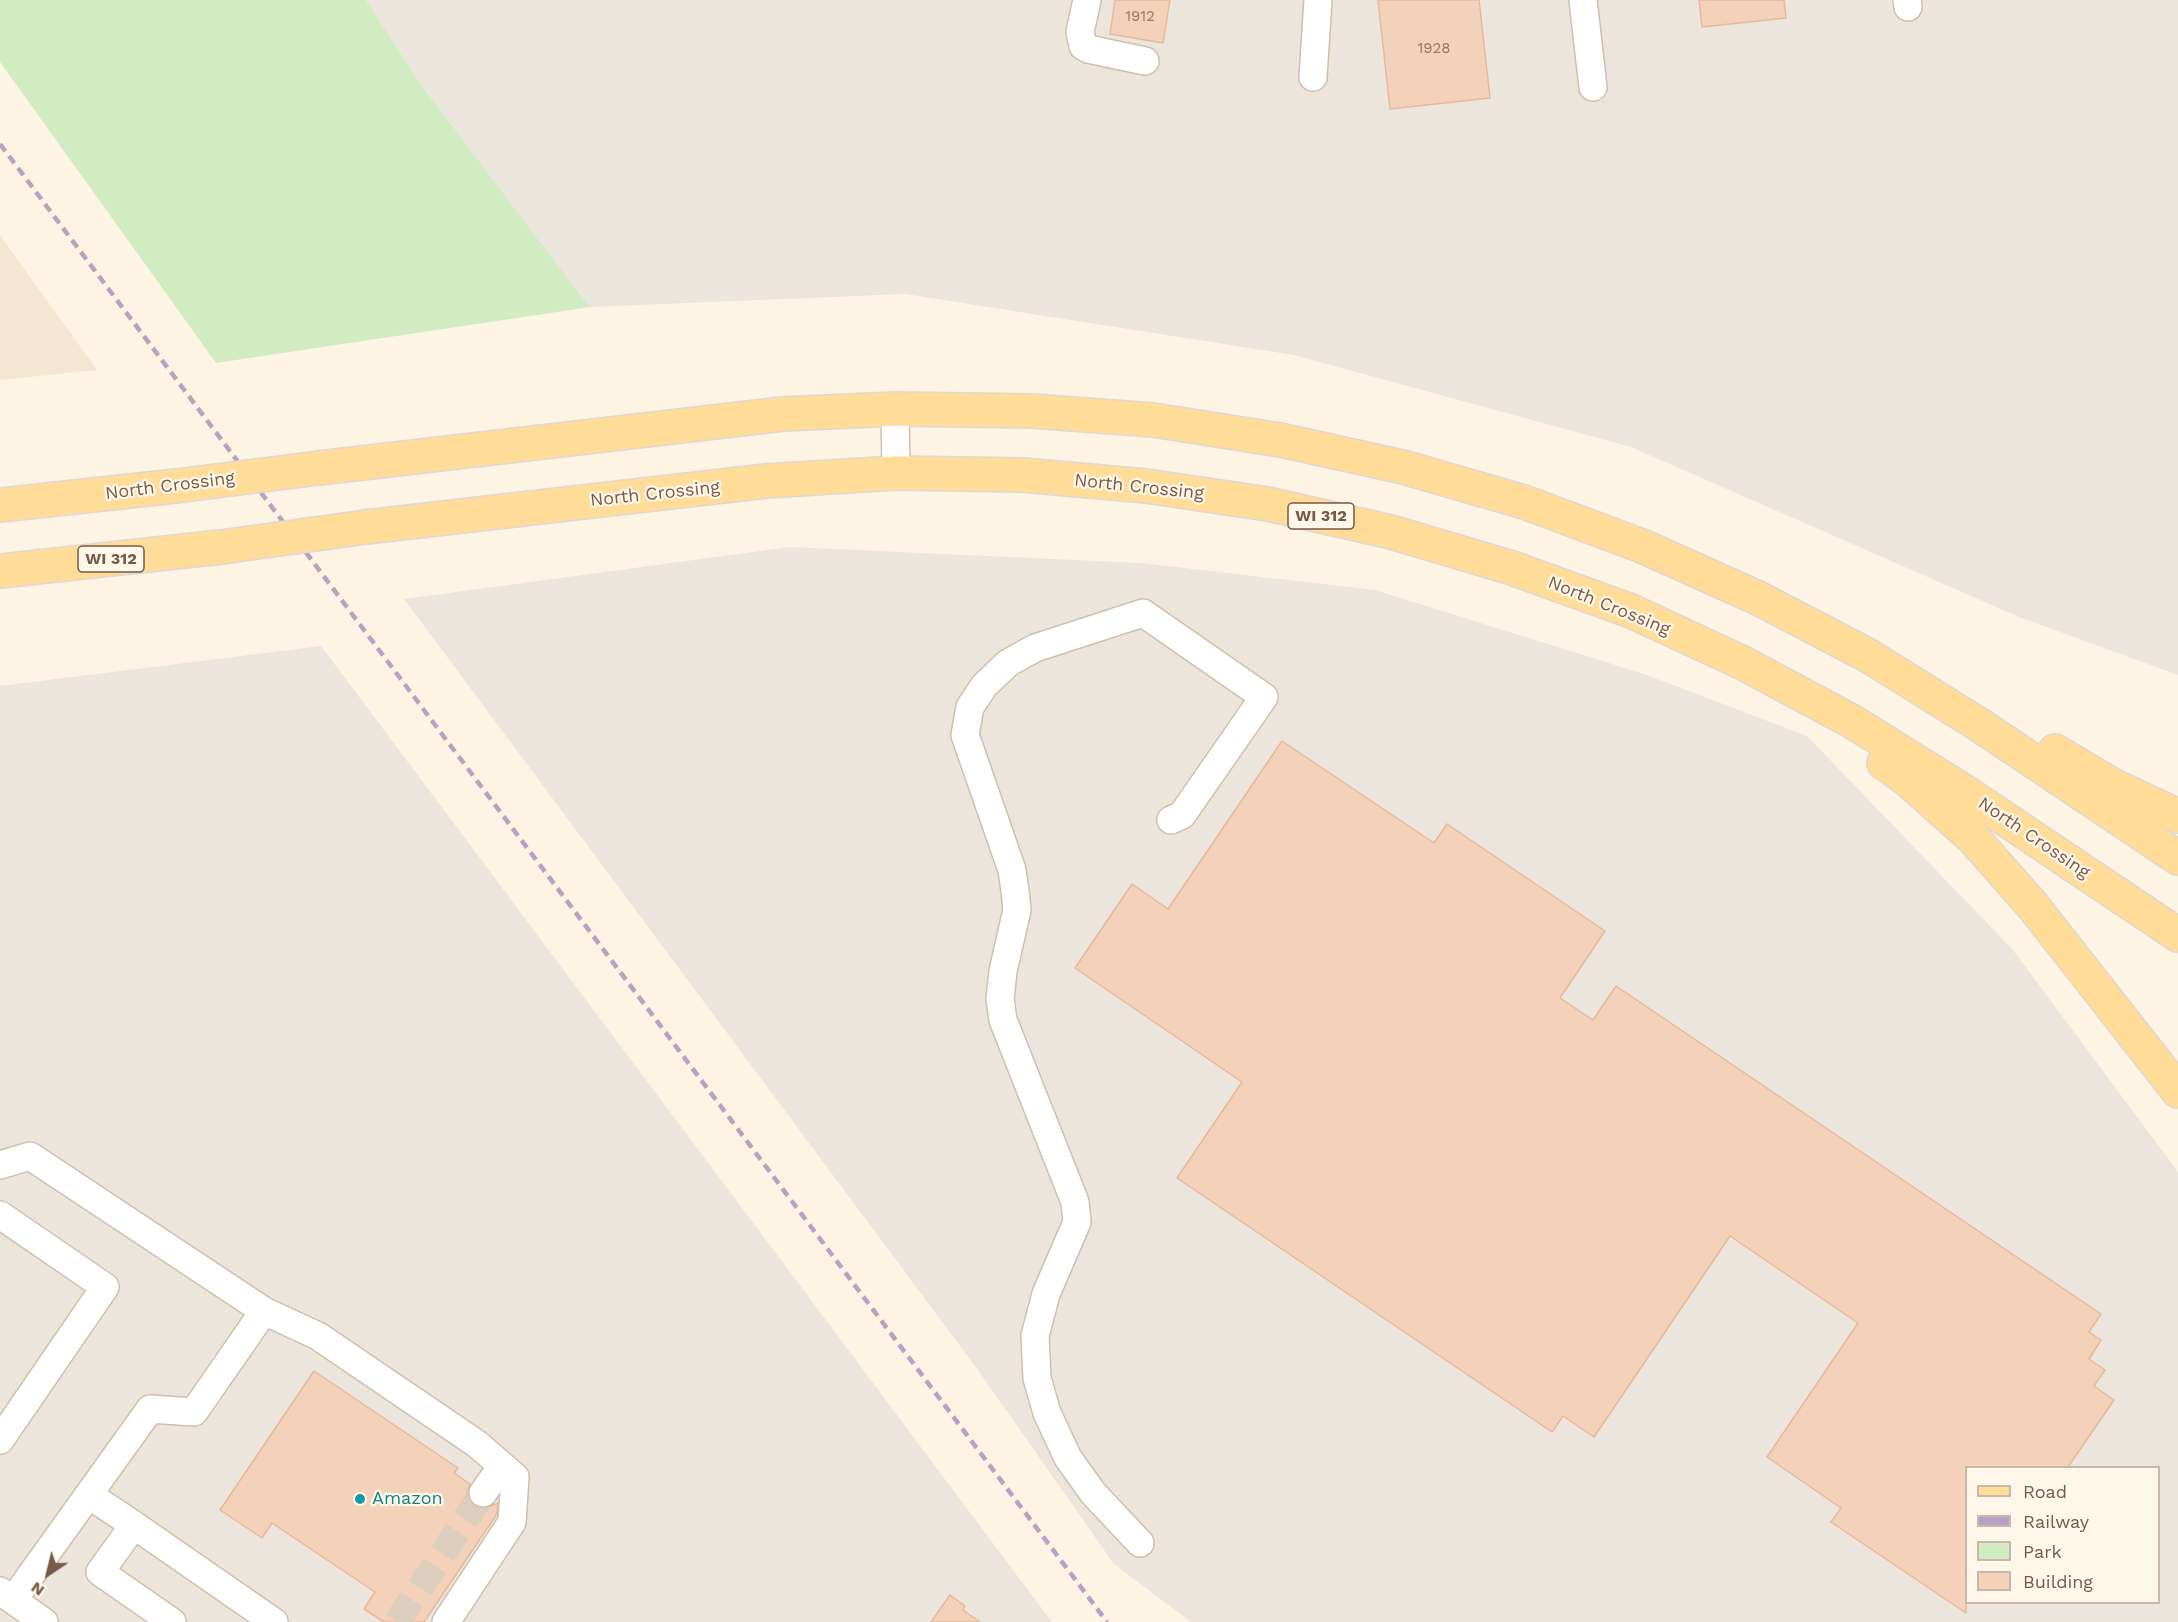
<!DOCTYPE html>
<html>
<head>
<meta charset="utf-8">
<style>
  body { margin:0 }
  #map { position:relative; width:2178px; height:1622px; overflow:hidden; background:#fdf4e3; font-family:"Work Sans",sans-serif }
  canvas { display:block }
  .legend { position:absolute; left:1965px; top:1466px; width:195px; height:138px; box-sizing:border-box; background:#fff7ea; border:2px solid #c9b8a9; margin:0; padding:8px 10px; list-style:none; font-size:18px; color:#775a47 }
  .legend li { display:flex; align-items:center; gap:12px; height:30px }
  .legend b { width:30px; border:2px solid #c9b8a9 }
  .north { position:absolute; left:18px; top:1544px; width:60px; height:60px; -webkit-text-stroke:4px #fff7ea; paint-order:stroke; rotate:215deg; font-size:16px; font-weight:700; line-height:24px; text-align:center; color:#775a47 }
  .north::after { content:''; display:block; margin:auto; width:21px; height:27px; background:#775a47; clip-path:polygon(50% 0,100% 100%,50% 72%,0 100%) }
</style>
</head>
<body>
<div id="map">
<canvas width="2178" height="1622"></canvas>
<ul class="legend">
<li><b style="height:8px;background:#ffdc98"></b>Road</li>
<li><b style="height:8px;background:#b7a1c7"></b>Railway</li>
<li><b style="height:16px;background:#d1ecc0"></b>Park</li>
<li><b style="height:16px;background:#f4d2b9"></b>Building</li>
</ul>
<div class="north">N</div>
</div>
<script>
const ctx = document.querySelector('canvas').getContext('2d');
ctx.lineJoin = 'round';
function fillPath(path, color) { ctx.fillStyle = color; ctx.fill(path, 'evenodd'); }
const shape = rows => new Path2D(rows.map(r => 'M' + r).join(''));
function trace(path, color, width, dash) { ctx.strokeStyle = color; ctx.lineWidth = width; ctx.lineCap = dash ? 'butt' : 'round'; ctx.setLineDash(dash || []); ctx.stroke(path); }
function write(font, color, halo, rows, align = 'center') {
  ctx.font = font + ' "Work Sans",sans-serif'; ctx.lineWidth = 4.5; ctx.setLineDash([]); ctx.textBaseline = 'middle'; ctx.strokeStyle = halo; ctx.fillStyle = color; for (const [text, x, y, turn = 0] of rows) {
    ctx.save(); ctx.translate(x, y); ctx.rotate((+turn || 0) * Math.PI / 180); ctx.textAlign = isNaN(turn) ? turn : align; if (halo) ctx.strokeText(text, 0, 0); ctx.fillText(text, 0, 0); ctx.restore();
  }
}
const residential = shape([
  [0,235,97,370,0,380]
]);
const industrial = shape([
  [366,0,2178,0,2178,675,2019,617,1631,447,1294,355,905,294,590,307,425,90],
  [790,547,1141,563,1375,590,1644,674,1807,736,2013,950,2178,1172,2178,1622,1191,1622,1114,1564,978,1370,404,599],
  [1966,1468,2158,1468,2158,1602,1966,1602],
  [321,646,1052,1622,0,1622,0,686]
]);
const green = shape([
  [0,0,366,0,425,90,590,307,216,363,0,62]
]);
const building = shape([
  [1115,0,1170,0,1163,43,1110,34,1115,0],
  [1378,0,1479,0,1490,98,1390,109,1378,0],
  [1699,0,1784,0,1786,18,1702,27,1699,0],
  [1282,741,1434,843,1447,824,1605,931,1560,998,1593,1020,1616,986,2101,1314,2089,1332,2101,1340,2089,1359,2105,1370,2094,1386,2114,1400,2068,1467,1966,1467,1966,1613,1831,1522,1841,1508,1767,1457,1858,1323,1730,1236,1594,1437,1563,1416,1552,1432,1177,1178,1242,1082,1075,968,1132,884,1168,909,1282,741],
  [314,1371,458,1468,454,1473,470,1484,467,1492,469,1500,474,1505,482,1509,498,1503,497,1514,424,1622,384,1622,364,1609,375,1592,272,1523,262,1538,220,1510,314,1371],
  [950,1595,965,1606,963,1610,980,1622,931,1622,950,1595]
]);
const minorTunnel = shape([
  [397,1622,483,1493]
]);
const minor = shape([
  [1087,0,1080,32,1083,46,1088,49,1145,61],
  [1583,0,1593,87],
  [1907,0,1908,7],
  [1313,77,1318,0],
  [895,409,896,473],
  [0,1165,30,1156,264,1311,318,1336,477,1444,515,1477,512,1522,446,1622],
  [0,1215,105,1287,0,1440],
  [483,1493,502,1466],
  [89,1495,134,1525],
  [1140,1543,1093,1493,1068,1458,1047,1413,1037,1378,1035,1336,1046,1294,1077,1222,1075,1202,1003,1020,1000,999,1003,971,1017,910,1015,891,1012,870,965,735,970,707,984,686,1008,663,1035,648,1143,613,1264,697,1182,815,1171,820],
  [0,1591,44,1622],
  [13,1600,150,1409,194,1412,264,1311],
  [172,1622,100,1572,134,1525,274,1622]
]);
const major = shape([
  [319,468,783,414,895,409,1032,411,1153,420,1280,440,1403,467,1524,502,1642,546,1758,598,1869,656,1978,724,2178,858],
  [0,505,176,486],
  [366,527,766,481,896,473,1023,475,1146,486,1268,504,1391,532,1512,568,1631,611,1743,663,1853,722,1965,792,2178,935],
  [0,571,221,547],
  [2055,751,2112,785,2178,816],
  [1884,763,1909,781,1973,838,2033,906,2178,1091]
]);
const rail = shape([
  [0,144,1107,1622]
]);
const majorBridge = shape([
  [176,486,319,468],
  [221,547,366,527]
]);
const markers = [
  [360,1499,6,"#0f9aa8"]
];
const numberNames = [
  ["1912",1140,17],
  ["1928",1434,49]
];
const shields = [
  [1321,516,66],
  [111,559,66]
];
const shieldNames = [
  ["WI 312",1321,516],
  ["WI 312",111,559]
];
const streetNames = [
  ["North Crossing",170,486,-7],
  ["North Crossing",1139,487,6],
  ["North Crossing",655,494,-6],
  ["North Crossing",1609,606,22],
  ["North Crossing",2034,838,34]
];
const cultureNames = [
  ["Amazon",372,1499]
];
fillPath(residential, '#f5e6d1');
fillPath(industrial, '#ece5de');
fillPath(green, '#d1ecc0');
fillPath(building, '#f4d2b9');
trace(building, '#e8b998', 1.5);
trace(minorTunnel, '#dccebc', 27, [27, 14]);
trace(minor, '#d1beab', 30);
trace(major, '#ded7d3', 36);
trace(minor, '#fff', 27);
trace(major, '#ffdc98', 33);
trace(rail, '#b7a1c7', 4.5, [9, 6]);
trace(majorBridge, '#ded7d3', 36, []);
trace(majorBridge, '#ffdc98', 33);
for (const [x, y, r, color] of markers) { const dot = new Path2D(); dot.arc(x, y, r, 0, 2 * Math.PI); ctx.fillStyle = color; ctx.fill(dot); trace(dot, '#fff7ea', 2); }
write('15px', '#967864', null, numberNames);
for (const [x, y, w] of shields) { const box = new Path2D(); box.roundRect(x - w / 2, y - 13, w, 26, 4.5); ctx.fillStyle = '#fff7ea'; ctx.fill(box); trace(box, '#775a47', 1.5); }
write('bold 16px', '#775a47', null, shieldNames);
write('18px', '#775a47', '#fff7ea', streetNames);
write('18px', '#0d838f', '#fff7ea', cultureNames, 'left');
</script>
</body>
</html>
